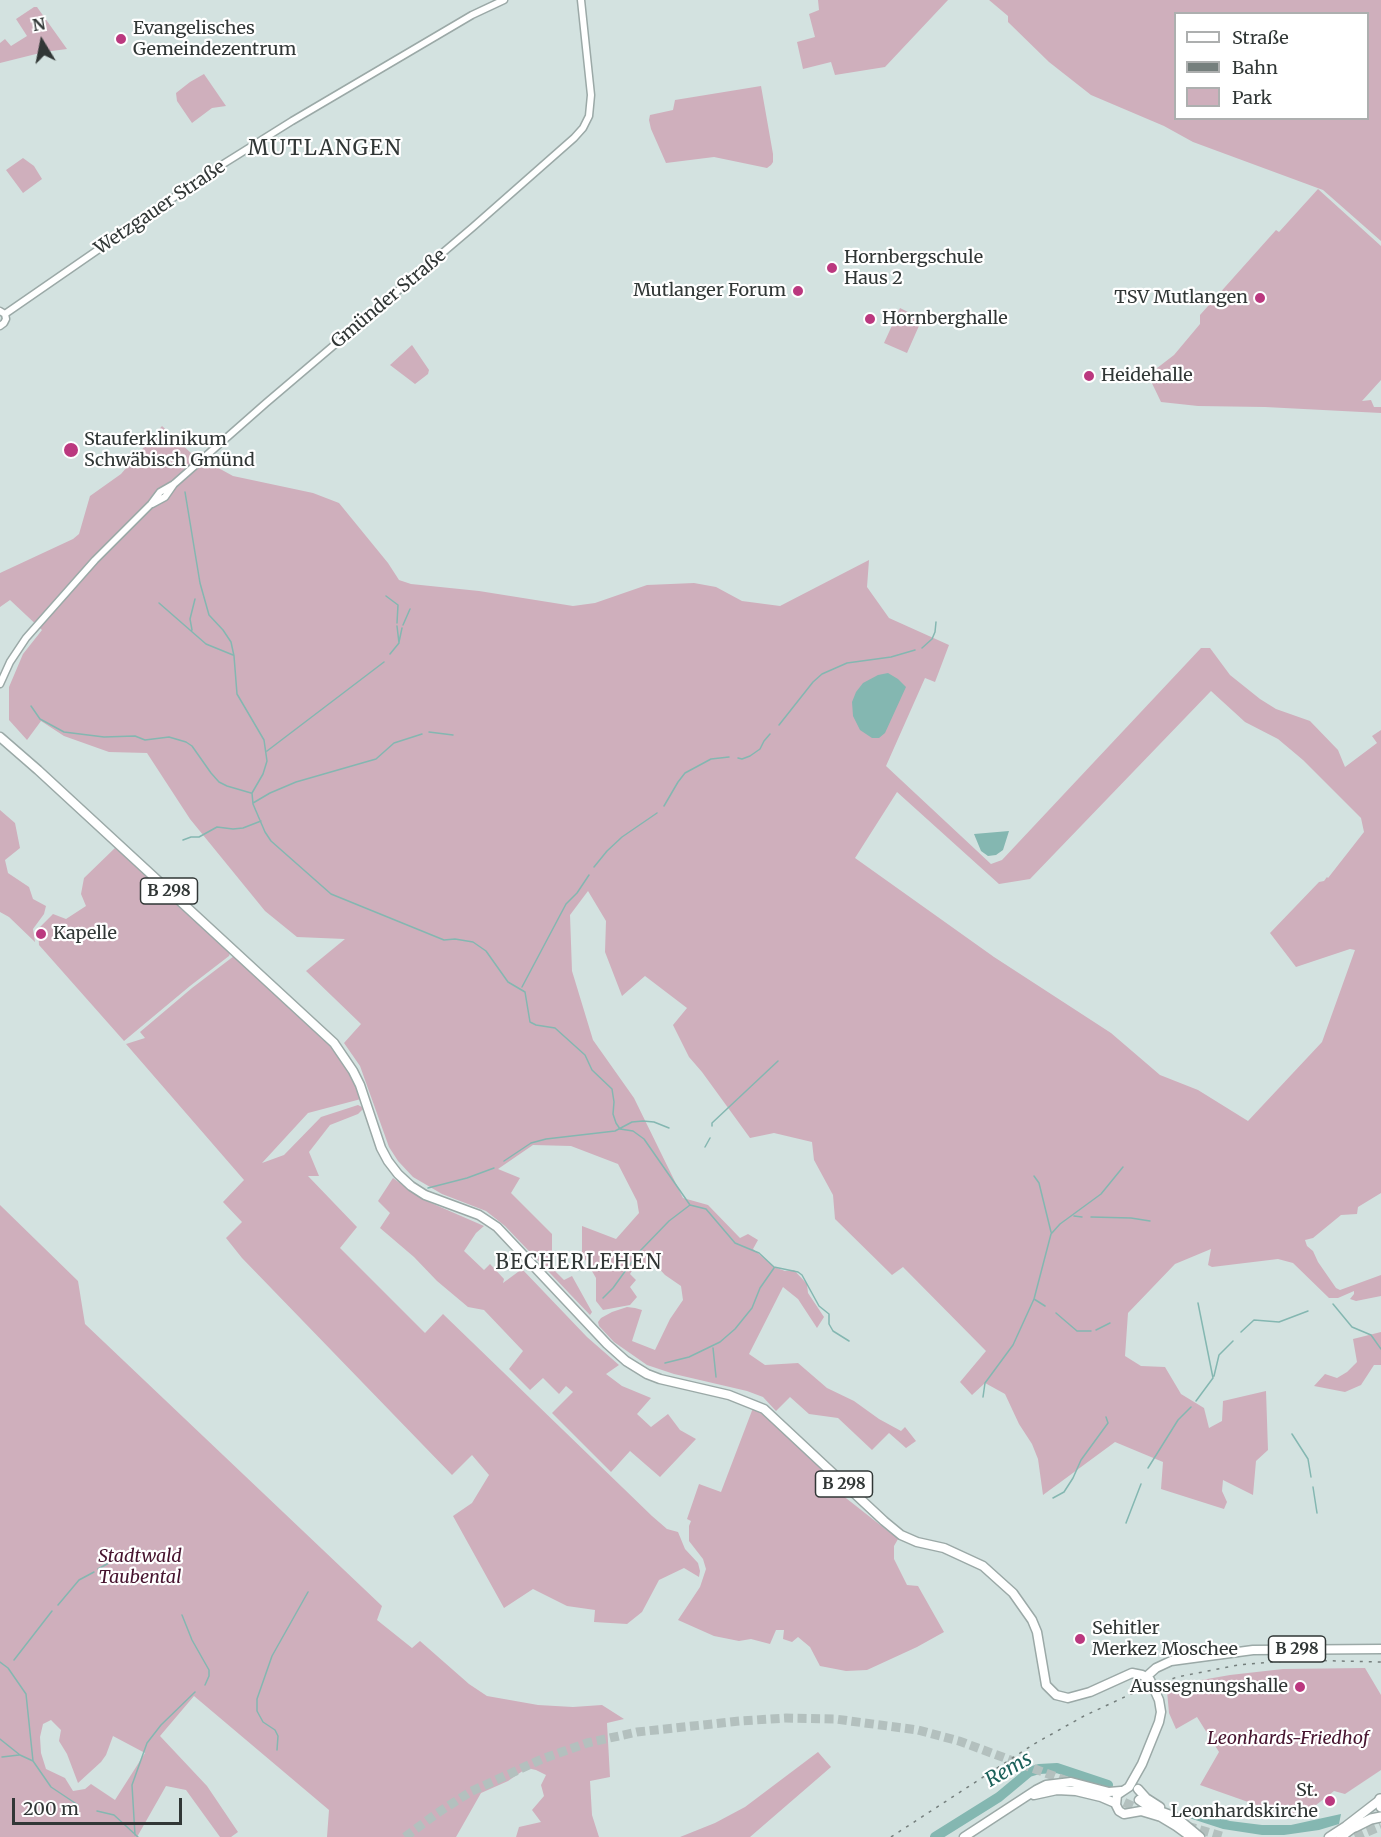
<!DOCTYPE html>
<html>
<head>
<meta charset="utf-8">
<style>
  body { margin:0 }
  #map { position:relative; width:1381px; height:1837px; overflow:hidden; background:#d3e2e0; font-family:Merriweather,serif }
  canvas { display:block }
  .legend { position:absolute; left:1174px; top:12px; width:195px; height:108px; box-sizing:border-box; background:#fff; border:2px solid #adafaf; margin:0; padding:8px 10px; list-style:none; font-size:18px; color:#313736 }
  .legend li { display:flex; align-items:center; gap:12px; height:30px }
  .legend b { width:30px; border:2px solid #adafaf }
  .north { position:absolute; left:12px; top:12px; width:60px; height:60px; -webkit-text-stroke:4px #fff; paint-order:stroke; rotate:350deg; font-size:16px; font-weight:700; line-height:24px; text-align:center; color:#313736 }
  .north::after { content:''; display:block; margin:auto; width:21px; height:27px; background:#313736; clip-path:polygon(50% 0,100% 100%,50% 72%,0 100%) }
  .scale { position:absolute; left:12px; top:1798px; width:170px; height:27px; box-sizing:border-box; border:3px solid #313736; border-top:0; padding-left:8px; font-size:18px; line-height:21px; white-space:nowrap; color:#313736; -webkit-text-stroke:4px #fff; paint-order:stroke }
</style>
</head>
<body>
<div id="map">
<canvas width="1381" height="1837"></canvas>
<ul class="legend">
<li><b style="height:8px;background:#fff"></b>Straße</li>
<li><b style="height:8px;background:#757f7d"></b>Bahn</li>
<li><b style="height:16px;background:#cfafbc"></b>Park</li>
</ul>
<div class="north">N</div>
<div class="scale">200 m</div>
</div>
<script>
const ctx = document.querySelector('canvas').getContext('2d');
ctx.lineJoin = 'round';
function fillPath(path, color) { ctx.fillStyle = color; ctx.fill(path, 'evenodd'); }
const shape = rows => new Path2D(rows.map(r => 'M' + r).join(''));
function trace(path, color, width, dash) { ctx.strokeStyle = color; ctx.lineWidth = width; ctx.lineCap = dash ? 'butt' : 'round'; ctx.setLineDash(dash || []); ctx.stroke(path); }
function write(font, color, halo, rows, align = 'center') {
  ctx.font = font + ' Merriweather,serif'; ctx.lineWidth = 4.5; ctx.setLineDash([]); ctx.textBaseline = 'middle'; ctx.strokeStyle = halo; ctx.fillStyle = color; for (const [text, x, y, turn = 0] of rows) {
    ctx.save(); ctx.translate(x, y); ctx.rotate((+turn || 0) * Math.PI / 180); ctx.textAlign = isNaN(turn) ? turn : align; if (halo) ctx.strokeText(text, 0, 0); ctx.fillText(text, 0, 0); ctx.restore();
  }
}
const green = shape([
  [818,0,948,0,885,67,835,75,831,62,803,69,797,42,815,37,809,14,819,10],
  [989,0,1381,0,1381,241,1323,190,1193,142,1164,126,1091,95,1049,62,1008,22,1008,16],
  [1176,14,1368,14,1368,118,1176,118],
  [34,7,37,7,67,49,44,52,0,63,0,43,5,39,11,46,27,36,16,19],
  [204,74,226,106,212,108,192,123,177,101,176,93,190,82],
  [761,86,773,154,773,162,771,165,767,168,714,157,666,163,651,129,649,120,650,115,673,110,675,100],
  [23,158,34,166,42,179,23,193,6,170],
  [1318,189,1381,246,1381,380,1362,401,1371,400,1374,407,1381,407,1381,413,1265,407,1198,406,1161,402,1148,375,1174,355,1200,324,1200,315,1276,230,1279,232],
  [900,308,922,319,907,353,884,343],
  [412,345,429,370,428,374,415,384,390,365],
  [162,426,191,453,233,476,313,493,339,503,388,563,399,580,411,584,479,591,573,606,595,603,647,585,694,583,716,587,742,601,780,606,869,560,867,587,889,618,949,645,935,682,925,678,886,766,991,864,1002,860,1201,648,1210,648,1230,675,1260,699,1276,709,1310,721,1338,750,1345,767,1377,743,1372,736,1381,730,1381,1193,1358,1207,1357,1214,1341,1215,1313,1238,1305,1240,1307,1246,1313,1251,1318,1262,1336,1288,1340,1290,1381,1275,1381,1296,1356,1301,1350,1299,1354,1294,1354,1291,1338,1298,1329,1298,1293,1263,1278,1259,1212,1267,1208,1265,1211,1249,1175,1264,1128,1313,1125,1356,1141,1366,1165,1367,1181,1394,1204,1408,1209,1428,1222,1421,1223,1401,1266,1391,1268,1450,1256,1461,1253,1495,1223,1480,1222,1491,1227,1502,1224,1509,1161,1489,1163,1462,1115,1442,1043,1495,1038,1459,1032,1444,1019,1424,1005,1394,985,1383,972,1395,960,1382,986,1351,903,1267,892,1275,835,1219,833,1195,814,1160,812,1142,774,1133,750,1138,702,1072,689,1057,673,1025,687,1008,645,976,622,996,605,952,606,921,588,891,570,915,572,971,593,1040,634,1098,683,1198,708,1205,740,1238,748,1234,758,1240,753,1249,774,1267,785,1271,794,1270,807,1284,808,1293,824,1317,817,1328,798,1299,783,1287,749,1354,765,1365,798,1363,827,1388,854,1401,879,1419,901,1431,905,1427,916,1441,906,1448,889,1433,872,1450,838,1418,809,1414,790,1397,776,1411,763,1397,747,1391,674,1374,647,1365,614,1342,599,1326,598,1322,601,1318,612,1312,627,1307,635,1308,642,1310,632,1341,655,1350,670,1319,683,1300,681,1286,665,1275,655,1264,634,1267,630,1274,636,1280,630,1287,637,1297,630,1305,603,1310,596,1301,596,1278,582,1254,582,1226,616,1239,639,1213,637,1201,618,1164,571,1146,533,1145,498,1169,520,1178,511,1193,552,1234,552,1268,564,1280,572,1276,592,1312,590,1315,505,1226,486,1211,442,1194,413,1177,398,1161,389,1147,360,1066,344,1043,361,1024,306,971,345,939,297,937,265,911,190,819,147,753,109,752,64,736,41,721,27,740,9,720,9,687,23,654,42,630,10,600,0,607,0,573,73,539,79,534,90,496,121,474],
  [1211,691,1245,722,1278,739,1303,760,1361,818,1364,832,1328,878,1327,877,1324,881,1319,882,1270,933,1296,967,1350,949,1355,950,1322,1042,1248,1121,1198,1090,1160,1075,1111,1033,994,957,855,858,897,792,999,884,1030,879],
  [0,810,15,823,20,848,5,860,8,873,29,887,33,899,46,906,44,914,33,929,35,942,9,917,0,912],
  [116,847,230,953,229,956,190,986,124,1041,39,945,38,929,53,914,66,919,86,906,81,894,84,878],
  [234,956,332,1047,353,1080,361,1099,308,1113,262,1163,284,1155,321,1117,358,1105,364,1108,358,1114,330,1125,309,1152,319,1176,308,1176,357,1227,340,1248,425,1333,443,1314,652,1516,667,1529,678,1532,685,1549,698,1563,700,1571,699,1577,684,1568,659,1580,642,1612,627,1624,594,1622,595,1610,567,1606,533,1589,504,1608,453,1516,472,1503,489,1475,472,1455,452,1475,242,1258,226,1238,242,1222,223,1202,244,1180,126,1044,145,1038,140,1032,192,988],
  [393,1178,422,1199,484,1226,476,1233,464,1251,484,1270,490,1264,504,1279,503,1283,522,1269,587,1337,619,1365,606,1374,622,1386,651,1398,637,1414,651,1427,668,1414,680,1430,696,1439,660,1477,630,1451,611,1472,552,1413,573,1392,566,1386,559,1394,543,1378,530,1390,509,1369,523,1351,484,1310,468,1307,437,1281,414,1257,380,1228,390,1213,378,1201],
  [0,1205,78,1281,85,1324,382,1606,377,1620,412,1648,420,1641,469,1684,487,1696,538,1705,573,1707,602,1705,624,1719,607,1723,610,1777,590,1781,592,1815,599,1837,516,1837,519,1827,541,1822,532,1810,544,1796,541,1785,546,1775,536,1770,527,1768,508,1781,481,1793,456,1837,327,1837,329,1810,194,1696,160,1736,207,1786,238,1832,231,1837,220,1837,186,1790,166,1786,137,1837,0,1837],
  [51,1720,61,1730,59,1741,67,1754,78,1783,101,1762,106,1755,113,1736,145,1753,115,1800,91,1784,85,1789,73,1791,65,1778,46,1769,41,1753,40,1737,43,1724],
  [1381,1332,1381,1365,1374,1365,1361,1385,1345,1392,1314,1386,1325,1374,1337,1378,1347,1372,1357,1362,1353,1339],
  [753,1408,773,1419,839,1483,837,1491,898,1539,894,1546,894,1559,907,1585,918,1586,944,1632,917,1647,867,1670,846,1671,820,1666,810,1647,798,1637,792,1642,783,1639,784,1630,776,1630,770,1644,751,1639,739,1641,714,1636,678,1620,700,1587,706,1569,703,1559,689,1541,689,1526,691,1521,687,1519,699,1484,721,1492],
  [1365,1668,1381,1695,1381,1770,1345,1794,1334,1791,1311,1809,1285,1815,1200,1785,1219,1752,1197,1717,1176,1729,1169,1713,1167,1691,1190,1682,1230,1675,1283,1669],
  [818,1752,831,1767,750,1837,680,1837,715,1823,745,1807]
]);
const water = shape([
  [888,673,898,679,906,687,885,733,879,738,872,738,860,730,853,716,852,702,856,692,863,683,878,675],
  [1009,831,1003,850,996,855,988,856,981,851,974,834],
  [1186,1808,1230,1821,1262,1825,1291,1825,1341,1814,1339,1824,1319,1830,1284,1835,1262,1835,1223,1829,1183,1816]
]);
const stream = shape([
  [185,492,200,583,209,615,223,630,231,642,234,656,237,694,264,740,267,761,263,774,252,793,253,804,265,832,271,841,331,894,444,940,455,939,473,942,486,951,508,982,525,992,530,1022,536,1025,555,1028,585,1055,592,1070,612,1089,614,1102,613,1114,616,1123,620,1129,633,1131,644,1139,690,1205,706,1209,735,1243,759,1253,774,1267,798,1272,802,1275,819,1306,829,1314,829,1324,833,1331,849,1341],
  [386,596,398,605,397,623],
  [159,603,206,644,233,655],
  [403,625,410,609],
  [192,630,190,619,195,599],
  [399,642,402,628],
  [922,648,932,639,935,632,936,622],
  [390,654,399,643,397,626],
  [31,706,40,719,64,732,104,737,135,736,145,740,169,737,186,742,192,746,211,773,219,782,227,786,251,793],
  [779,725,813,682,822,674,847,663,891,657,915,650],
  [429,732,453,735],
  [267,751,384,662],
  [738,758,742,759,750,756,760,749,764,741,770,734],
  [253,803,270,793,296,782,376,759,394,743,422,734],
  [664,806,678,782,685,773,711,759,729,757],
  [183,840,191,837,199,837,217,827,233,829,243,828,261,821],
  [594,867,607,851,622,837,657,813],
  [522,987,566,904,577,893,589,875],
  [712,1126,712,1123,778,1061],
  [705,1147,710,1138],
  [504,1161,531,1143,546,1139,615,1131,632,1122,643,1121,654,1122,669,1128],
  [1034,1176,1039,1183,1051,1232],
  [428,1188,467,1178,494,1168],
  [1074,1216,1082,1217],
  [1091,1217,1131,1218,1150,1221],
  [603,1298,613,1288,639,1252,669,1221,690,1205],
  [1034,1299,1045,1306],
  [1333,1304,1352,1327,1371,1335,1381,1349],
  [1056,1313,1077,1331,1091,1331],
  [1096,1330,1110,1323],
  [1241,1332,1254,1320,1279,1322,1308,1311],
  [713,1348,716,1377],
  [665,1363,689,1357,720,1342,735,1329,752,1308,760,1288,774,1268],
  [1214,1376,1219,1355,1233,1341],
  [983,1397,985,1383,1013,1345,1034,1299,1051,1234,1060,1224,1101,1194,1123,1167],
  [1196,1401,1213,1378,1198,1303],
  [1292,1434,1308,1459,1311,1477],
  [1148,1468,1178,1420,1191,1407],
  [1313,1487,1317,1513],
  [1053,1498,1064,1492,1073,1478,1081,1460,1108,1423,1106,1417],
  [1126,1523,1141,1484],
  [98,1569,116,1559],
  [58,1605,79,1580,94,1572],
  [182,1615,192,1640,209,1670,209,1676,205,1685],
  [14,1660,52,1611],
  [0,1662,8,1668,26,1694,33,1761,51,1787,78,1805],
  [0,1739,20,1755,33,1761],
  [277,1750,278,1736,275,1730,263,1722,257,1711,257,1699,272,1656,308,1592],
  [2,1757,19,1755],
  [97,1811,114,1815,138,1837],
  [135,1835,132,1785,147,1743,161,1725,195,1692]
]);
const river = shape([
  [935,1837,999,1797,1029,1772,1039,1769,1057,1768,1108,1785]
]);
const highwayTunnel = shape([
  [1112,1797,1146,1812],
  [1187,1826,1225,1837],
  [405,1837,436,1814,470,1792,542,1759,587,1743,637,1732,740,1721,786,1718,835,1719,918,1730,959,1741,1070,1782],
  [1355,1837,1381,1826]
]);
const minor = shape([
  [0,311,5,314,6,319,4,323,0,326],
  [5,314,212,171,292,121,472,15,504,0],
  [152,504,165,497,174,484],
  [0,684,10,662,26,638,95,560,151,504,160,492,174,484,266,403,473,227,574,138,583,128,589,116,591,95,581,0]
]);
const major = shape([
  [0,737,38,770,334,1043,353,1071,360,1085,381,1148,388,1161,398,1174,411,1186,425,1195,479,1215,497,1227,607,1344,626,1361,647,1374,660,1379,729,1395,764,1409,884,1521,901,1535,917,1542,944,1548,983,1566,1013,1593,1032,1620,1037,1632,1046,1685,1056,1695,1068,1698,1090,1692,1132,1673,1142,1675,1150,1680,1159,1700,1161,1712,1159,1722,1142,1764,1129,1787,1117,1795,1116,1805,1119,1811,1124,1814,1141,1811,1161,1817,1176,1826,1191,1837],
  [1146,1677,1156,1668,1171,1661,1253,1650,1381,1649],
  [1138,1789,1146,1798,1160,1807],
  [1034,1795,1057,1790,1076,1791,1101,1797,1115,1803],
  [1139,1800,1149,1807,1176,1817,1200,1837],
  [964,1837,1036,1790,1046,1785,1071,1782,1109,1792,1121,1791],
  [1329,1837,1346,1826,1381,1799],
  [1341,1837,1361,1822]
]);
const highway = shape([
  [1380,1799,1381,1807],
  [1355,1827,1371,1819,1381,1817]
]);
const rail = shape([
  [891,1837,1034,1744,1084,1716,1131,1694,1177,1677,1238,1665,1298,1660,1381,1662]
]);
const markers = [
  [121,39,6,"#bb387f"],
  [832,268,6,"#bb387f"],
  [798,291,6,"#bb387f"],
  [1260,298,6,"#bb387f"],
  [870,319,6,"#bb387f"],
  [1089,376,6,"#bb387f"],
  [71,450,8,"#bb387f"],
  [41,934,6,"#bb387f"],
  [1080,1639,6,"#bb387f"],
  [1300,1687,6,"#bb387f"],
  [1330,1801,6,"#bb387f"]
];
const shields = [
  [169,891,57],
  [844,1484,57],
  [1297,1649,57]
];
const shieldNames = [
  ["B 298",169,891],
  ["B 298",844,1484],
  ["B 298",1297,1649]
];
const poiNames = [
  ["Evangelisches",133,29],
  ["Gemeindezentrum",133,50],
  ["Hornbergschule",844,258],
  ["Haus 2",844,279],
  ["Mutlanger Forum",786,291,"right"],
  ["TSV Mutlangen",1248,298,"right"],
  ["Hornberghalle",882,319],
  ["Heidehalle",1101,376],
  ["Stauferklinikum",84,440],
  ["Schwäbisch Gmünd",84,461],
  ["Kapelle",53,934],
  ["Sehitler",1092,1629],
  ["Merkez Moschee",1092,1650],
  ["Aussegnungshalle",1288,1687,"right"],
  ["St.",1318,1791,"right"],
  ["Leonhardskirche",1318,1812,"right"]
];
const streetNames = [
  ["Wetzgauer Straße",160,208,-34],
  ["Gmünder Straße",389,299,-40]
];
const parkNames = [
  ["Stadtwald",140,1557],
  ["Taubental",140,1578],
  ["Leonhards-Friedhof",1288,1739]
];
const neighbourhoodNames = [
  ["BECHERLEHEN",579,1263]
];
const waterNames = [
  ["Rems",1009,1770,-30]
];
const quarterNames = [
  ["MUTLANGEN",325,149]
];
fillPath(green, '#cfafbc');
fillPath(water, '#84b7b1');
trace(stream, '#84b7b1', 1.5);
trace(river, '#84b7b1', 10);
trace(highwayTunnel, '#b3c0be', 9, [9, 4.5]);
trace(minor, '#9ba9a7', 9);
trace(major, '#9ba9a7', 11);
trace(highway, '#9ba9a7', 12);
trace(minor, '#fff', 6);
trace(major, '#fff', 8);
trace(highway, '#fff', 9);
trace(rail, '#757f7d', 1.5, [3, 6]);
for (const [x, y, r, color] of markers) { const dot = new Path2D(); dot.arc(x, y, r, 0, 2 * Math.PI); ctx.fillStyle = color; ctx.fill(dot); trace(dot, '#fff', 2); }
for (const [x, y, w] of shields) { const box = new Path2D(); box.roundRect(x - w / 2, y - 13, w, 26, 4.5); ctx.fillStyle = '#fff'; ctx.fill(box); trace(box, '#313736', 1.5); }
write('bold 16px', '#313736', null, shieldNames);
write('18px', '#313736', '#fff', poiNames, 'left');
write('18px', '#313736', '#fff', streetNames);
write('italic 18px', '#46132e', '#fff', parkNames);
ctx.letterSpacing = '1.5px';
write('20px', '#313736', '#fff', neighbourhoodNames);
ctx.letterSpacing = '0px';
write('italic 20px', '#1b605a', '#fff', waterNames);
ctx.letterSpacing = '1.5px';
write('21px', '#313736', '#fff', quarterNames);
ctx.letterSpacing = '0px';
</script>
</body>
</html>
